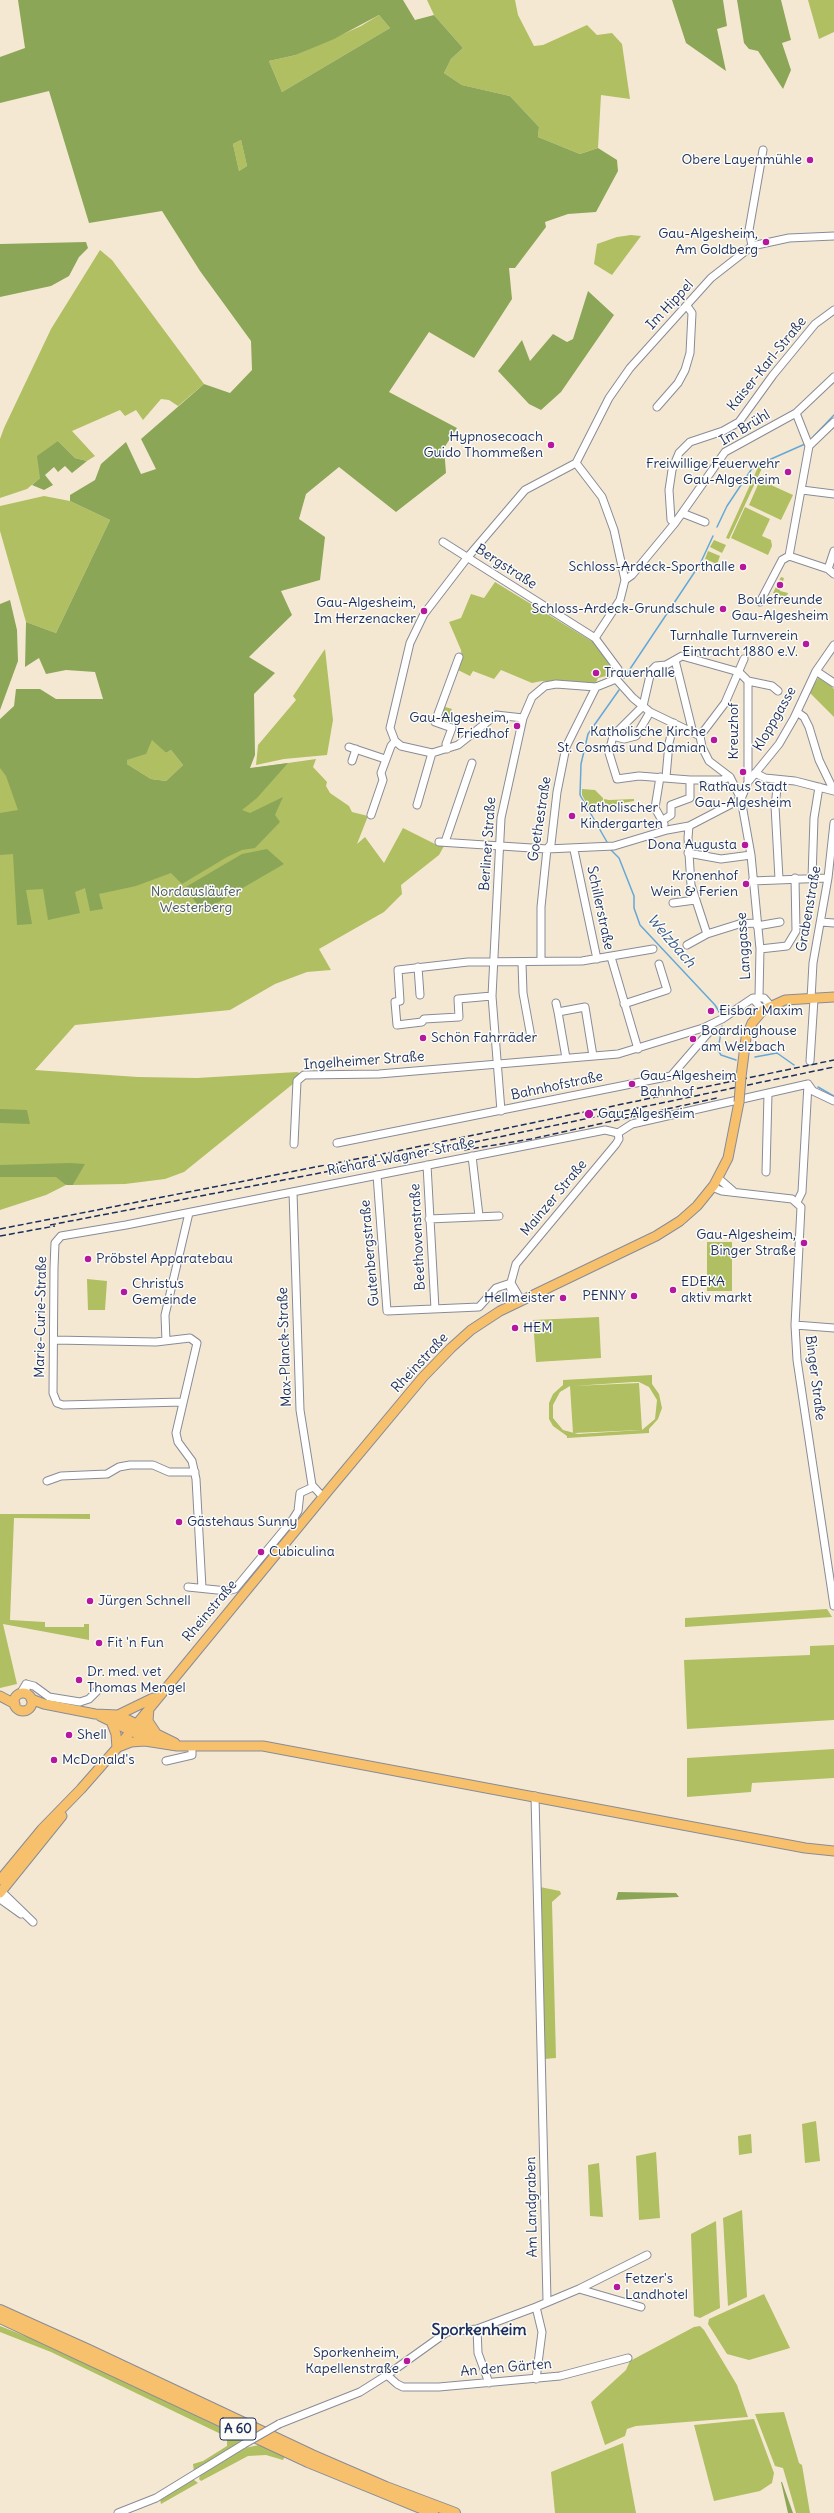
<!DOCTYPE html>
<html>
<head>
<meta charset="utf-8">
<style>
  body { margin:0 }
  canvas { display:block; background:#f5e8d2 }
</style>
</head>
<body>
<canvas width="834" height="2513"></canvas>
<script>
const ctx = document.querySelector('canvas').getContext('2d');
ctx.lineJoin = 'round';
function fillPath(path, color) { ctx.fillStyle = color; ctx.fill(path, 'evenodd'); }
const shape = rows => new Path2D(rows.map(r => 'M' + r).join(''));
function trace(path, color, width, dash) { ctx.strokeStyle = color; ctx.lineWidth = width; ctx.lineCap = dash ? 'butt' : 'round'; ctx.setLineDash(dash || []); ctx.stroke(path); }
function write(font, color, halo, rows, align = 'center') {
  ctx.font = font + ' Delius,sans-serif'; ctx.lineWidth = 3; ctx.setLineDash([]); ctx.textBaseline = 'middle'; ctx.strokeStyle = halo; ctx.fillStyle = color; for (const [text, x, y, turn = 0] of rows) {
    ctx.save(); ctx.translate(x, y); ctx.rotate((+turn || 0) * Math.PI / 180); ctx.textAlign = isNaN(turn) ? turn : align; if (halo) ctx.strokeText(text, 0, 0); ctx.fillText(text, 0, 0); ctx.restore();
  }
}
const green = shape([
  [427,0,515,0,518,15,534,46,543,45,587,25,597,35,612,33,622,44,630,99,601,95,598,148,580,154,538,137,539,127,510,96,462,85,444,73,451,59,463,48,434,15],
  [808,0,834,0,834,32,819,39],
  [379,15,390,28,282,92,269,61,296,55,361,26],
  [241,140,247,166,239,171,233,144],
  [631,235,641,236,612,275,594,264,597,244,617,237],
  [100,250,112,260,204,384,178,406,169,400,161,399,143,420,136,410,125,416,120,410,72,431,95,456,87,461,75,458,58,441,40,478,27,489,0,498,0,439,4,428,51,329],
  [759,465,763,466,729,539,726,538],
  [760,480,793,495,781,520,749,505],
  [44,496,70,501,110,520,56,633,26,622,0,531,0,506],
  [745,507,770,519,762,536,771,540,772,546,768,555,731,538],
  [714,540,726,545,722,553,710,547],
  [708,551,720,556,717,564,705,559],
  [781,577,784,578,780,591,788,593,786,598,773,593],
  [495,582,593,642,613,665,606,676,598,678,595,685,590,686,542,681,532,683,501,670,494,679,473,671,470,676,458,670,462,659,461,650,449,622,461,618,471,594,484,598],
  [325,649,333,720,327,755,284,759,256,765,258,745,296,700,293,696],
  [819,677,823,678,834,689,834,717,809,692],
  [442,706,452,709,447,722,438,718],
  [152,739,166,753,171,750,183,765,166,781,151,779,127,764,126,760,145,754],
  [0,755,61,815,246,769,316,759,313,767,327,782,326,786,330,793,349,806,352,812,368,816,357,844,365,837,384,863,403,828,439,846,444,846,439,855,401,885,402,894,384,912,319,949,331,970,307,972,275,984,230,1010,75,1025,35,1070,138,1077,197,1078,297,1072,304,1075,184,1172,165,1179,125,1184,73,1185,84,1164,65,1184,66,1185,46,1195,0,1210],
  [582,789,595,790,603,798,603,809,591,812,582,795],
  [604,799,609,800,634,799,634,801,604,806],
  [707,1242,732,1242,732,1291,707,1291],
  [87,1279,107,1281,105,1310,88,1310],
  [599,1317,601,1358,536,1362,533,1320],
  [652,1375,652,1384,659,1394,662,1408,658,1419,649,1429,649,1433,567,1438,567,1436,553,1426,549,1419,549,1403,553,1394,563,1385,563,1380],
  [633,1382,639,1382,649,1387,657,1400,655,1419,642,1430,639,1383,573,1386],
  [570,1386,573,1433,641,1430,578,1434,563,1430,553,1418,553,1405,560,1392],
  [0,1514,90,1514,90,1519,14,1518,10,1620,45,1622,45,1627,84,1627,84,1624,89,1624,89,1640,3,1624,17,1684,0,1688],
  [827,1609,832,1617,685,1627,685,1618],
  [834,1645,834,1720,687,1729,684,1660,810,1655,810,1646],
  [834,1749,834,1778,752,1783,751,1792,687,1797,687,1758],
  [540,1887,560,1891,561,1894,552,1902,556,2058,544,2059],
  [816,2121,820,2161,805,2163,802,2124],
  [751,2134,752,2153,739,2155,738,2136],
  [656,2152,660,2218,639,2220,636,2156],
  [599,2163,603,2217,590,2216,588,2165],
  [742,2210,747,2297,728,2306,723,2218],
  [716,2221,720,2308,700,2318,694,2316,691,2234],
  [764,2294,790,2348,749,2360,727,2354,708,2324,709,2319],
  [0,2326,40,2342,245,2439,194,2472,193,2464,203,2461,227,2446,227,2437,51,2352,0,2332],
  [700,2326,704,2330,737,2385,748,2417,636,2426,627,2429,625,2436,605,2445,591,2402,626,2370,630,2361,694,2327],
  [784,2412,799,2463,802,2465,810,2513,796,2513,783,2468,775,2466,755,2414],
  [754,2419,774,2473,772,2483,760,2491,714,2501,694,2425],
  [623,2443,636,2513,555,2513,551,2472],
  [259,2445,285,2456,283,2460,266,2455,248,2456,201,2481,199,2479,200,2475,222,2461,245,2448],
  [193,2479,198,2483,161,2504,160,2499]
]);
const forest = shape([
  [18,0,403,0,415,20,434,15,463,48,451,59,444,73,462,85,510,96,539,127,538,137,580,154,598,148,617,160,618,171,596,212,568,214,545,222,546,227,515,268,509,268,512,299,474,358,429,332,389,392,457,428,444,448,446,473,396,512,339,467,306,494,299,519,325,537,320,580,281,591,292,615,249,657,275,673,254,694,255,755,250,768,288,763,257,798,242,810,250,813,283,797,275,815,280,822,255,848,242,850,227,857,182,884,171,873,136,886,99,894,103,909,90,911,85,888,75,892,80,913,48,920,43,889,26,890,32,924,17,925,13,854,0,855,0,813,18,810,6,776,0,768,0,719,14,706,16,689,40,689,56,699,103,699,95,672,66,670,46,674,39,658,25,667,26,622,56,633,110,520,70,501,70,495,95,480,101,464,126,442,141,474,156,469,141,439,204,384,230,393,252,370,251,341,200,271,162,211,89,223,49,91,0,103,0,57,25,48],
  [379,15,390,28,282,92,269,61,296,55,334,39],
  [241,140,247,166,239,171,233,144],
  [152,740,166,753,171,750,183,765,166,781,151,779,127,764,127,760,146,754],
  [672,0,723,0,727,26,717,29,726,71,686,43],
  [737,0,781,0,791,40,782,43,791,70,783,89,758,51,749,49,744,43],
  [86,242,88,248,79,257,69,276,51,286,0,297,0,244],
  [588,291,614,315,561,392,541,410,529,404,498,371,522,340,530,361,553,334,567,342,573,339],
  [58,441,75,458,87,461,72,473,65,466,58,472,54,467,45,475,53,485,44,490,32,485,40,478,37,456],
  [10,600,17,630,18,661,0,710,0,604],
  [267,849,284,864,203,911,184,888,242,854],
  [0,1109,27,1110,30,1124,0,1123],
  [70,1163,85,1164,73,1185,66,1185,56,1177,0,1177,0,1165],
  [618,1892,676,1893,679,1897,616,1900],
  [781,2482,782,2482,793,2513,788,2513]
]);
const stream = shape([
  [813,437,834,415],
  [717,527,727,506,753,467,805,444],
  [624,678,700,564,713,536],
  [607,842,580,795,581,764,588,734,619,690],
  [611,850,619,858,634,896,634,908,640,925,715,1005,721,1015],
  [722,1026,718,1050,721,1055,736,1060],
  [755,1057,777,1053,794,1065],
  [818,1087,834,1096]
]);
const minor = shape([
  [752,246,749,230,763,150],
  [657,407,678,383,685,370,690,353,692,313,687,306],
  [809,446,834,422],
  [576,463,609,398,630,368,711,278,752,246,789,238,834,236],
  [576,463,602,497,614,530,625,580,620,600,595,638],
  [802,490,834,494],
  [682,513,705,522],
  [675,523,671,520,669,490,672,470,679,453,690,442,723,431,739,422,773,375,815,324,834,310],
  [443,542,595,638,618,669,616,679],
  [789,556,828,569,834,574],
  [828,569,834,551],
  [625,580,632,575,675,523,725,452,796,413,834,377],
  [760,602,782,560,789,556,809,446,796,413],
  [675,660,693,733],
  [816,671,834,683],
  [739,672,748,681,748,782],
  [616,679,633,698,650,712,700,736],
  [748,681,772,686,778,691],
  [797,712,804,717,809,727,819,760,834,791],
  [523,718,496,715,458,745,432,753,401,746,395,741,390,728,410,643,424,614,467,558,525,490,576,463],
  [613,736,624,739,636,736,650,712],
  [700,736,702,747,709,761,730,777,741,799,751,855,760,949,759,996],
  [700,736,725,703,744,659],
  [349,747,385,759],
  [447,749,446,744,452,728,435,722,459,657],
  [352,761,356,749],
  [755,773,765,778,795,781,834,791],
  [660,777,655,808,664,824],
  [666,777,669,743,674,723],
  [730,777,722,780,690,780,639,776,617,779,609,753,613,736,643,706,651,671,656,666,666,665,682,656,739,672],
  [778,780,775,806,779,879],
  [741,799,748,782,779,744,794,718,816,671,834,645],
  [417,805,432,753],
  [371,815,383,780,381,773,391,746,395,741],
  [663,820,671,815,671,805,690,798,690,780],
  [689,826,688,838,691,885,707,934],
  [439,842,547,849,614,846,667,830,689,826,741,799],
  [445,842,472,763],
  [574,850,597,959],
  [688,853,721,859,751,855],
  [812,878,814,818,819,787],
  [752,881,828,878],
  [673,903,695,900],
  [821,922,834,923],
  [757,926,780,922],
  [687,945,707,934,739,924,756,923],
  [760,949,787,946,796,931,795,878],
  [611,957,638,1049],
  [541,961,541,907,547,849,551,844,557,792,566,747,596,687],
  [522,963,523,993,531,1037],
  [418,967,420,995],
  [492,996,458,999,459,1017,424,1019,422,1022,397,1025,395,1002,400,1001,398,970,468,962,582,961,653,949],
  [811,999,813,963,828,878,834,823],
  [750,1000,754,1000,763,1010],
  [556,1003,558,1012,585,1007,593,1056],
  [624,1004,667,990,659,964],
  [558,1012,566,1058],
  [810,1061,814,999],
  [808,1084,813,1091,834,1101],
  [501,1111,492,996,501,818,523,718,532,697,545,686,556,684,596,687,616,679],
  [618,1133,632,1124,808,1084],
  [337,1143,671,1076,709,1032,709,1026],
  [294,1144,297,1081,304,1075,379,1074,618,1054,703,1028,722,1019,753,998,764,998,770,1005],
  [472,1156,479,1216],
  [427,1165,435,1309],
  [766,1172,768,1094],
  [377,1175,387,1311,479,1307,496,1288,511,1283],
  [718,1178,733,1191],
  [712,1187,722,1191,792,1199,801,1207,795,1325,797,1360,834,1606],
  [293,1192,300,1410,312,1485,323,1497],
  [797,1202,802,1192,808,1084],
  [429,1219,499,1216],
  [511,1283,521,1300],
  [514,1303,510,1286,516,1264,616,1144,619,1139,618,1133],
  [795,1325,834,1328],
  [54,1340,156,1342,190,1338,197,1343,176,1433,178,1442,192,1461,196,1479,202,1588],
  [166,1341,165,1315,189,1213],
  [183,1402,63,1405,57,1403,53,1393,54,1268,55,1243,61,1236,126,1225,605,1130,618,1133],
  [47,1481,61,1476,107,1474,119,1467,130,1465,153,1465,169,1472,195,1472],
  [188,1587,227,1591,235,1589,293,1519,298,1511,300,1493,313,1487],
  [26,1684,34,1686,49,1697,80,1702,89,1699,97,1691],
  [26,1684,26,1694],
  [20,1694,26,1684],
  [166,1761,192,1755,192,1746],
  [535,1796,547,2301],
  [0,1890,33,1922],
  [0,1899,21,1914],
  [579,2289,641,2307],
  [536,2307,542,2332,536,2379],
  [477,2329,478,2353,489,2383],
  [387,2375,397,2384,403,2387,439,2387,560,2376,628,2358],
  [279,2424,360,2392,387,2375,447,2332,477,2329,536,2307,579,2289,647,2255],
  [118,2513,156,2498,244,2444]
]);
const major = shape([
  [741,1077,746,1038,752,1023,763,1010,785,1000,834,997],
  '14 1702a9 9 0 1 1 18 0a9 9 0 1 1-18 0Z',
  [0,1696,15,1704],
  [31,1699,44,1704,95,1714,118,1715,175,1743],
  [149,1708,148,1721,156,1733],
  [118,1715,153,1698],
  [100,1716,150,1740],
  [111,1721,116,1734,117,1748],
  [118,1747,131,1742,145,1741,177,1746,263,1746,805,1848,834,1851],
  [0,1880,42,1829,81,1789,117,1748,328,1491,423,1377,451,1348,471,1330,500,1311,656,1236,680,1221,697,1206,714,1185,728,1158,739,1102],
  [0,1893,62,1816]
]);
const highway = shape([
  [0,2310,89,2350,312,2455,386,2487,455,2513],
  [0,2318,308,2462,433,2513]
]);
const rail = shape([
  [464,1150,531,1139,717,1098],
  [50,1225,403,1157,834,1067],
  [0,1229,402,1150,834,1060],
  [0,1236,55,1226]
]);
const minorBridge = shape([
  [244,2444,279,2424]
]);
const majorBridge = shape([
  [739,1102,741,1077]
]);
const markers = [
  [810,160,4,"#b5179e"],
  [766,242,4,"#b5179e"],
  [551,445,4,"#b5179e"],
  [788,472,4,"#b5179e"],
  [743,567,4,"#b5179e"],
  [780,585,4,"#b5179e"],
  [723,609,4,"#b5179e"],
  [424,611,4,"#b5179e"],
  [806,644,4,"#b5179e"],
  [596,673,4,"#b5179e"],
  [517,726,4,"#b5179e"],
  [714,740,4,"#b5179e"],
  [743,772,4,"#b5179e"],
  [572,816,4,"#b5179e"],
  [745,845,4,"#b5179e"],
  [746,884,4,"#b5179e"],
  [711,1011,4,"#b5179e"],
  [423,1038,4,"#b5179e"],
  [693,1039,4,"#b5179e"],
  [632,1084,4,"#b5179e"],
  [589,1114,5,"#b5179e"],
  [804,1243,4,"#b5179e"],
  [88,1259,4,"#b5179e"],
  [673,1290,4,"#b5179e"],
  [124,1292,4,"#b5179e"],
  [634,1296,4,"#b5179e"],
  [563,1298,4,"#b5179e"],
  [515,1328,4,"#b5179e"],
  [179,1522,4,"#b5179e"],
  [261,1552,4,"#b5179e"],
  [90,1601,4,"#b5179e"],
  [99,1643,4,"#b5179e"],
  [79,1680,4,"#b5179e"],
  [69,1735,4,"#b5179e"],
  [54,1760,4,"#b5179e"],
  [617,2287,4,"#b5179e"],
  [407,2361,4,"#b5179e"]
];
const shields = [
  [238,2429,36]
];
const shieldNames = [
  ["A 60",238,2429]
];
const poiNames = [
  ["Obere Layenmühle",802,160,"right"],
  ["Gau-Algesheim,",758,234,"right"],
  ["Am Goldberg",758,250,"right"],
  ["Hypnosecoach",543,437,"right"],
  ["Guido Thommeßen",543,453,"right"],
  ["Freiwillige Feuerwehr",780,464,"right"],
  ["Gau-Algesheim",780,480,"right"],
  ["Schloss-Ardeck-Sporthalle",735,567,"right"],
  ["Boulefreunde",780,600,"center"],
  ["Gau-Algesheim",780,616,"center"],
  ["Gau-Algesheim,",416,603,"right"],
  ["Im Herzenacker",416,619,"right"],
  ["Schloss-Ardeck-Grundschule",715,609,"right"],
  ["Turnhalle Turnverein",798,636,"right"],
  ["Eintracht 1880 e.V.",798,652,"right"],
  ["Trauerhalle",604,673],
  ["Gau-Algesheim,",509,718,"right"],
  ["Friedhof",509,734,"right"],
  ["Katholische Kirche",706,732,"right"],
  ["St. Cosmas und Damian",706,748,"right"],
  ["Rathaus Stadt",743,787,"center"],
  ["Gau-Algesheim",743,803,"center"],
  ["Katholischer",580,808],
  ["Kindergarten",580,824],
  ["Dona Augusta",737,845,"right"],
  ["Kronenhof",738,876,"right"],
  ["Wein & Ferien",738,892,"right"],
  ["Eisbar Maxim",719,1011],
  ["Boardinghouse",701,1031],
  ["am Welzbach",701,1047],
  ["Schön Fahrräder",431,1038],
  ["Gau-Algesheim",640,1076],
  ["Bahnhof",640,1092],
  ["Gau-Algesheim",598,1114],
  ["Gau-Algesheim,",796,1235,"right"],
  ["Binger Straße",796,1251,"right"],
  ["Pröbstel Apparatebau",96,1259],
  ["EDEKA",681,1282],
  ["aktiv markt",681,1298],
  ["Christus",132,1284],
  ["Gemeinde",132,1300],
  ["PENNY",626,1296,"right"],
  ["Hellmeister",555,1298,"right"],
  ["HEM",523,1328],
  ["Gästehaus Sunny",187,1522],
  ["Cubiculina",269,1552],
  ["Jürgen Schnell",98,1601],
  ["Fit 'n Fun",107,1643],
  ["Dr. med. vet",87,1672],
  ["Thomas Mengel",87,1688],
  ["Shell",77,1735],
  ["McDonald's",62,1760],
  ["Fetzer's",625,2279],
  ["Landhotel",625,2295],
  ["Sporkenheim,",399,2353,"right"],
  ["Kapellenstraße",399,2369,"right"]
];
const streetNames = [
  ["Im Hippel",670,305,-47],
  ["Kaiser-Karl-Straße",767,364,-51],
  ["Im Brühl",745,428,-31],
  ["Bergstraße",506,567,33],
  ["Kloppgasse",775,719,-60],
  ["Kreuzhof",734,731,-90],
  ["Goethestraße",540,819,-81],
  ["Berliner Straße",488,844,-86],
  ["Schillerstraße",600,908,78],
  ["Grabenstraße",809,909,-80],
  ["Langgasse",744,946,-94],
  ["Ingelheimer Straße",364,1061,-4],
  ["Bahnhofstraße",557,1086,-12],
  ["Richard-Wagner-Straße",401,1157,-11],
  ["Mainzer Straße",554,1198,-50],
  ["Beethovenstraße",418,1237,-93],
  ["Gutenbergstraße",370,1253,-95],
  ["Marie-Curie-Straße",41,1317,-89],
  ["Max-Planck-Straße",285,1347,-92],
  ["Rheinstraße",420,1363,-47],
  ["Binger Straße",815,1378,83],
  ["Rheinstraße",210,1611,-50],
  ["Am Landgraben",532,2207,-91],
  ["An den Gärten",506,2368,-5]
];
const parkNames = [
  ["Nordausläufer",196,892],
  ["Westerberg",196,908]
];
const waterNames = [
  ["Welzbach",671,941,49]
];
const quarterNames = [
  ["Sporkenheim",479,2330]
];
fillPath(green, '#b0bf62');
fillPath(forest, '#8ca658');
trace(stream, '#63a8d9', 1.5);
trace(minor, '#888c98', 9);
trace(major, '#888c98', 11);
trace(highway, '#888c98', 12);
trace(minor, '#fff', 7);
trace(major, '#f7c06c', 9);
trace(highway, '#f7c06c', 10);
trace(rail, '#1b2f5e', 1.5, [6, 3]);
trace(minorBridge, '#888c98', 9, []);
trace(majorBridge, '#888c98', 11, []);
trace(minorBridge, '#fff', 7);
trace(majorBridge, '#f7c06c', 9);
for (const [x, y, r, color] of markers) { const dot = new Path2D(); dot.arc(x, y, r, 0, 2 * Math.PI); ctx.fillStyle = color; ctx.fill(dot); trace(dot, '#fdfcf7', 1.5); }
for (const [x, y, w] of shields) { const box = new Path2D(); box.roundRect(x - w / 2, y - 11, w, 22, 3); ctx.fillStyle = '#fdfcf7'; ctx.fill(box); trace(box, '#1b2f5e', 1); }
write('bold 13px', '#1b2f5e', null, shieldNames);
write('14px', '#1b2f5e', '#fdfcf7', poiNames, 'left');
write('14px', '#1b2f5e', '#fdfcf7', streetNames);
write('14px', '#485a5f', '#fdfcf7', parkNames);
write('italic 15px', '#345989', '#fdfcf7', waterNames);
write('bold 16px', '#1b2f5e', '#fdfcf7', quarterNames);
</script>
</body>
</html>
